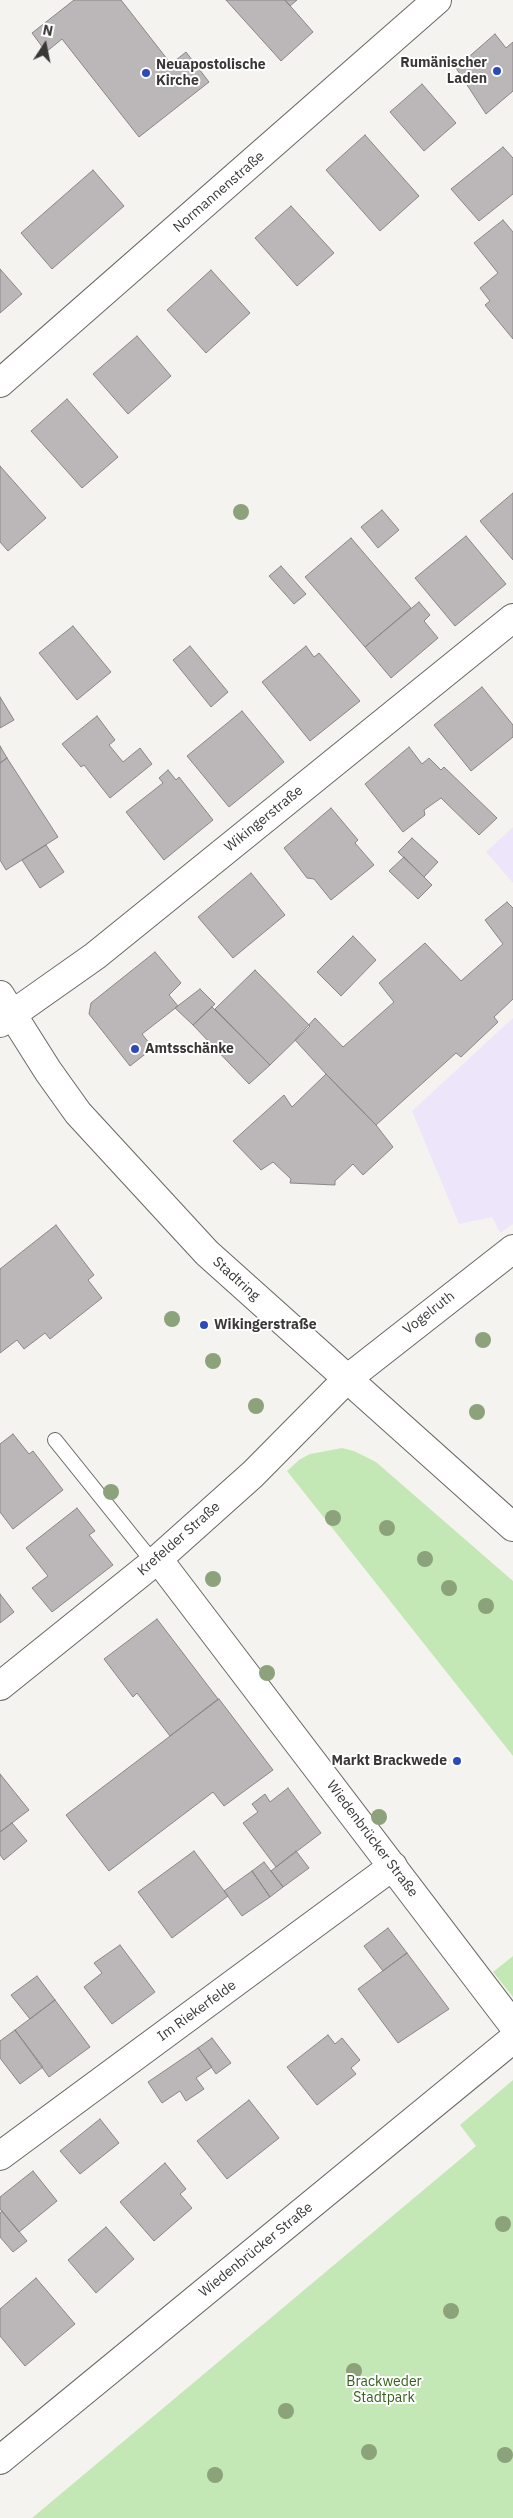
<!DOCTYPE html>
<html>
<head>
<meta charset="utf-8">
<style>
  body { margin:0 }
  #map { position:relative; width:513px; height:2518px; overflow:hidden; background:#f5f3ef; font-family:"IBM Plex Sans",sans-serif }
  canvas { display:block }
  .north { position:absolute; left:20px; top:20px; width:50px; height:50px; -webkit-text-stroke:4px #fff; paint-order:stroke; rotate:11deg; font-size:14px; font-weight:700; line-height:20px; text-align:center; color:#393837 }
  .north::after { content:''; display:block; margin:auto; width:18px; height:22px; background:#393837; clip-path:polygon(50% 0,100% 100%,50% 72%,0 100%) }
</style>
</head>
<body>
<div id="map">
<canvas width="513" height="2518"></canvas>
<div class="north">N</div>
</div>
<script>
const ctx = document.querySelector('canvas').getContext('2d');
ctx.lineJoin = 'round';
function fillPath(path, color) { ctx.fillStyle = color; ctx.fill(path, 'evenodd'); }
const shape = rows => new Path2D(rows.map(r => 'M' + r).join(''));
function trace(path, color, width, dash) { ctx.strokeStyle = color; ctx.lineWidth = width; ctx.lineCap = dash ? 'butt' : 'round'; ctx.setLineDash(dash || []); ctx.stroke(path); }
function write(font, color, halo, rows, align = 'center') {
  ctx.font = font + ' "IBM Plex Sans",sans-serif'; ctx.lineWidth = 4; ctx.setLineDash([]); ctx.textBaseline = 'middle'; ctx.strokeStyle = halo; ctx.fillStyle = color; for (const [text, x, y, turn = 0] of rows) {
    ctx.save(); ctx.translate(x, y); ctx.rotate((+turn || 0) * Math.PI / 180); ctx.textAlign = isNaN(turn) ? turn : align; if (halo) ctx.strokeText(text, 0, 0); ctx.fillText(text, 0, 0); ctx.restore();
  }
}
const education = shape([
  [513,827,513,883,486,852],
  [513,1018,513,1224,500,1233,492,1217,459,1224,412,1111]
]);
const green = shape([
  [342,1448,354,1451,376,1462,513,1581,513,1756,287,1471,299,1460,310,1454],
  [513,1956,513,1997,493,1972],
  [513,2080,513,2518,32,2518,476,2146,460,2125]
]);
const building = shape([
  [74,0,121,0,171,64,186,52,209,82,139,137,62,39,46,52,32,33,74,0],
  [226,0,285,0,313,32,281,61,226,0],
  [285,0,297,0,290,6,285,0],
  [495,34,506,48,513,42,513,91,486,114,456,68,495,34],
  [422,84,456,123,424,151,390,112,422,84],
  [365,135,419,196,380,231,326,170,365,135],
  [503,147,513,158,513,194,479,221,451,189,503,147],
  [93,170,124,206,52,269,21,233,93,170],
  [291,206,334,253,297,286,255,238,291,206],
  [503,220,513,232,513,339,485,305,490,301,480,288,498,273,474,243,503,220],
  [0,269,22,294,0,313,0,269],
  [211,270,250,313,206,353,167,310,211,270],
  [137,336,171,376,128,414,93,374,137,336],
  [67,399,118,457,82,488,31,431,67,399],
  [0,466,46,518,8,551,0,542,0,466],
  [513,493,513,560,480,521,513,493],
  [382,510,399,530,378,548,361,527,382,510],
  [466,536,506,584,455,626,415,578,466,536],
  [351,538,411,608,365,647,305,577,351,538],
  [281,566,306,594,294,604,269,576,281,566],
  [419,602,430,615,424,621,438,638,391,678,365,647,419,602],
  [73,626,111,672,77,700,39,653,73,626],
  [190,646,228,692,211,707,173,660,190,646],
  [306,646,314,657,319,653,360,701,310,741,262,682,306,646],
  [482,687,513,725,513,737,471,771,434,725,482,687],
  [0,697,14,720,0,728,0,697],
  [242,711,284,762,229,807,187,756,242,711],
  [97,716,115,740,109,745,123,762,140,748,152,764,110,798,84,765,81,767,62,744,97,716],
  [0,746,7,758,0,763,0,746],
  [409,747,422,764,429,758,441,770,444,767,497,818,479,835,441,798,424,810,425,815,403,832,365,784,409,747],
  [7,758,58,837,6,870,0,860,0,763,7,758],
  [168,770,176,780,179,777,213,820,164,860,126,812,163,783,159,778,168,770],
  [331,808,358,840,355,843,374,865,331,900,314,879,307,878,284,848,331,808],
  [412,838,438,862,424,877,398,852,412,838],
  [46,845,64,872,40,888,22,860,46,845],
  [404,857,432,885,418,899,389,871,404,857],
  [251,873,285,915,233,958,198,917,251,873],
  [507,902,513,908,513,999,494,1017,498,1022,461,1057,456,1053,376,1125,326,1074,295,1040,315,1018,343,1047,394,1002,379,983,425,943,461,981,503,944,485,920,507,902],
  [353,936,376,960,341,996,317,972,353,936],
  [155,952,181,983,169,995,178,1006,142,1034,153,1048,130,1066,89,1014,91,1003,155,952],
  [255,970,310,1026,270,1065,215,1009,255,970],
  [200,989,215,1004,193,1025,175,1008,200,989],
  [212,1007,270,1065,249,1084,193,1025,212,1007],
  [326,1074,376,1125,393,1147,363,1175,353,1164,335,1181,335,1185,290,1183,291,1179,273,1162,261,1170,233,1141,284,1095,292,1107,326,1074],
  [56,1225,94,1275,88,1280,102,1298,50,1339,45,1333,24,1349,17,1340,0,1353,0,1269,56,1225],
  [13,1434,29,1454,33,1451,63,1490,13,1529,0,1512,0,1444,13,1434],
  [77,1508,95,1531,89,1535,113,1565,52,1612,32,1588,48,1576,26,1548,77,1508],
  [0,1594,14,1612,0,1623,0,1594],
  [157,1619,218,1699,170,1736,137,1693,133,1697,104,1659,157,1619],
  [219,1699,273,1770,224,1806,213,1792,109,1871,66,1815,219,1699],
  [0,1774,29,1810,0,1832,0,1774],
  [288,1788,321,1833,276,1867,243,1823,258,1812,252,1804,265,1794,270,1802,288,1788],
  [12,1823,27,1841,4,1860,0,1855,0,1832,12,1823],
  [194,1851,228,1896,172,1938,138,1892,194,1851],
  [296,1851,309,1868,283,1887,271,1871,296,1851],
  [264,1862,283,1887,270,1897,252,1871,264,1862],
  [252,1871,270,1897,242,1916,224,1891,252,1871],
  [388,1928,407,1953,383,1971,364,1946,388,1928],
  [120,1945,155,1992,112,2024,84,1987,102,1973,94,1963,120,1945],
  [407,1953,449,2009,398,2043,358,1989,407,1953],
  [37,1976,55,2000,30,2019,11,1995,37,1976],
  [55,2000,90,2047,49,2077,15,2030,55,2000],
  [15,2030,43,2067,20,2084,0,2058,0,2041,15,2030],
  [328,2035,335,2044,342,2038,360,2060,351,2068,356,2074,317,2105,287,2067,328,2035],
  [212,2038,231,2063,216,2074,198,2048,212,2038],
  [198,2048,212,2067,196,2078,204,2089,186,2101,180,2091,162,2103,148,2082,198,2048],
  [249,2100,279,2138,227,2179,197,2141,249,2100],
  [100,2119,119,2143,80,2174,60,2151,100,2119],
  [165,2163,186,2189,180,2194,192,2208,154,2241,120,2202,165,2163],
  [33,2171,57,2201,19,2232,0,2209,0,2197,33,2171],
  [2,2211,27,2241,13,2252,0,2237,0,2213,2,2211],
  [106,2227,134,2259,96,2293,68,2260,106,2227],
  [36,2278,75,2324,25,2366,0,2336,0,2309,36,2278]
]);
const service = shape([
  [55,1440,153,1562]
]);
const minor = shape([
  [0,383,437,0],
  [0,1023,95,956,513,618],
  [158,1559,513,2025],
  [0,1686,158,1559,253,1474,347,1379,513,1249],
  [0,2156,393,1866],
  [0,2460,513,2039]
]);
const tertiary = shape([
  [0,995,48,1071,78,1113,207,1253,513,1527]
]);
const trees = [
  [241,512],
  [172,1319],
  [483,1340],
  [213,1361],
  [256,1406],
  [477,1412],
  [111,1492],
  [333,1518],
  [387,1528],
  [425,1559],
  [213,1579],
  [449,1588],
  [486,1606],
  [267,1673],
  [379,1817],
  [503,2224],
  [451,2311],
  [354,2371],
  [286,2411],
  [369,2452],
  [505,2455],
  [215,2475]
];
const markers = [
  [497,71,5,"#2d4aba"],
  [146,73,5,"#2d4aba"],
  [135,1049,5,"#2d4aba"],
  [204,1325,5,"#2d4aba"],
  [457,1761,5,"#2d4aba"]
];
const poiNames = [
  ["Rumänischer",487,63,"right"],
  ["Laden",487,79,"right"],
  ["Neuapostolische",156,65],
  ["Kirche",156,81],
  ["Amtsschänke",145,1049],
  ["Wikingerstraße",214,1325],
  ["Markt Brackwede",447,1761,"right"]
];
const streetNames = [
  ["Normannenstraße",219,192,-41],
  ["Wikingerstraße",264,819,-39],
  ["Stadtring",236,1279,42],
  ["Vogelruth",429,1313,-38],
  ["Krefelder Straße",179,1539,-41],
  ["Wiedenbrücker Straße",372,1839,53],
  ["Im Riekerfelde",197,2011,-36],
  ["Wiedenbrücker Straße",256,2250,-39]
];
const parkNames = [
  ["Brackweder",384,2382],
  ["Stadtpark",384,2398]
];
fillPath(education, '#ede5fa');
fillPath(green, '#c4e8b5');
fillPath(building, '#bbb6b8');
trace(building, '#8a8688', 1);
trace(service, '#6a6865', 16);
trace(minor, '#6a6865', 30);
trace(tertiary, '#6a6865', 30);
trace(service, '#fff', 14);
trace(minor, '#fff', 28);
trace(tertiary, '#fff', 28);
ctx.fillStyle = '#8ba27b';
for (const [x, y] of trees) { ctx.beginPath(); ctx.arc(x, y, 8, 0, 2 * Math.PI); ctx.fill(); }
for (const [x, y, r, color] of markers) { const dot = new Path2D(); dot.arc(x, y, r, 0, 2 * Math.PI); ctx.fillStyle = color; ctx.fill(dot); trace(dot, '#fff', 2); }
write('bold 14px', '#393837', '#fff', poiNames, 'left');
write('14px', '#393837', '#fff', streetNames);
write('14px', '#34601c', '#fff', parkNames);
</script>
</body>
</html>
